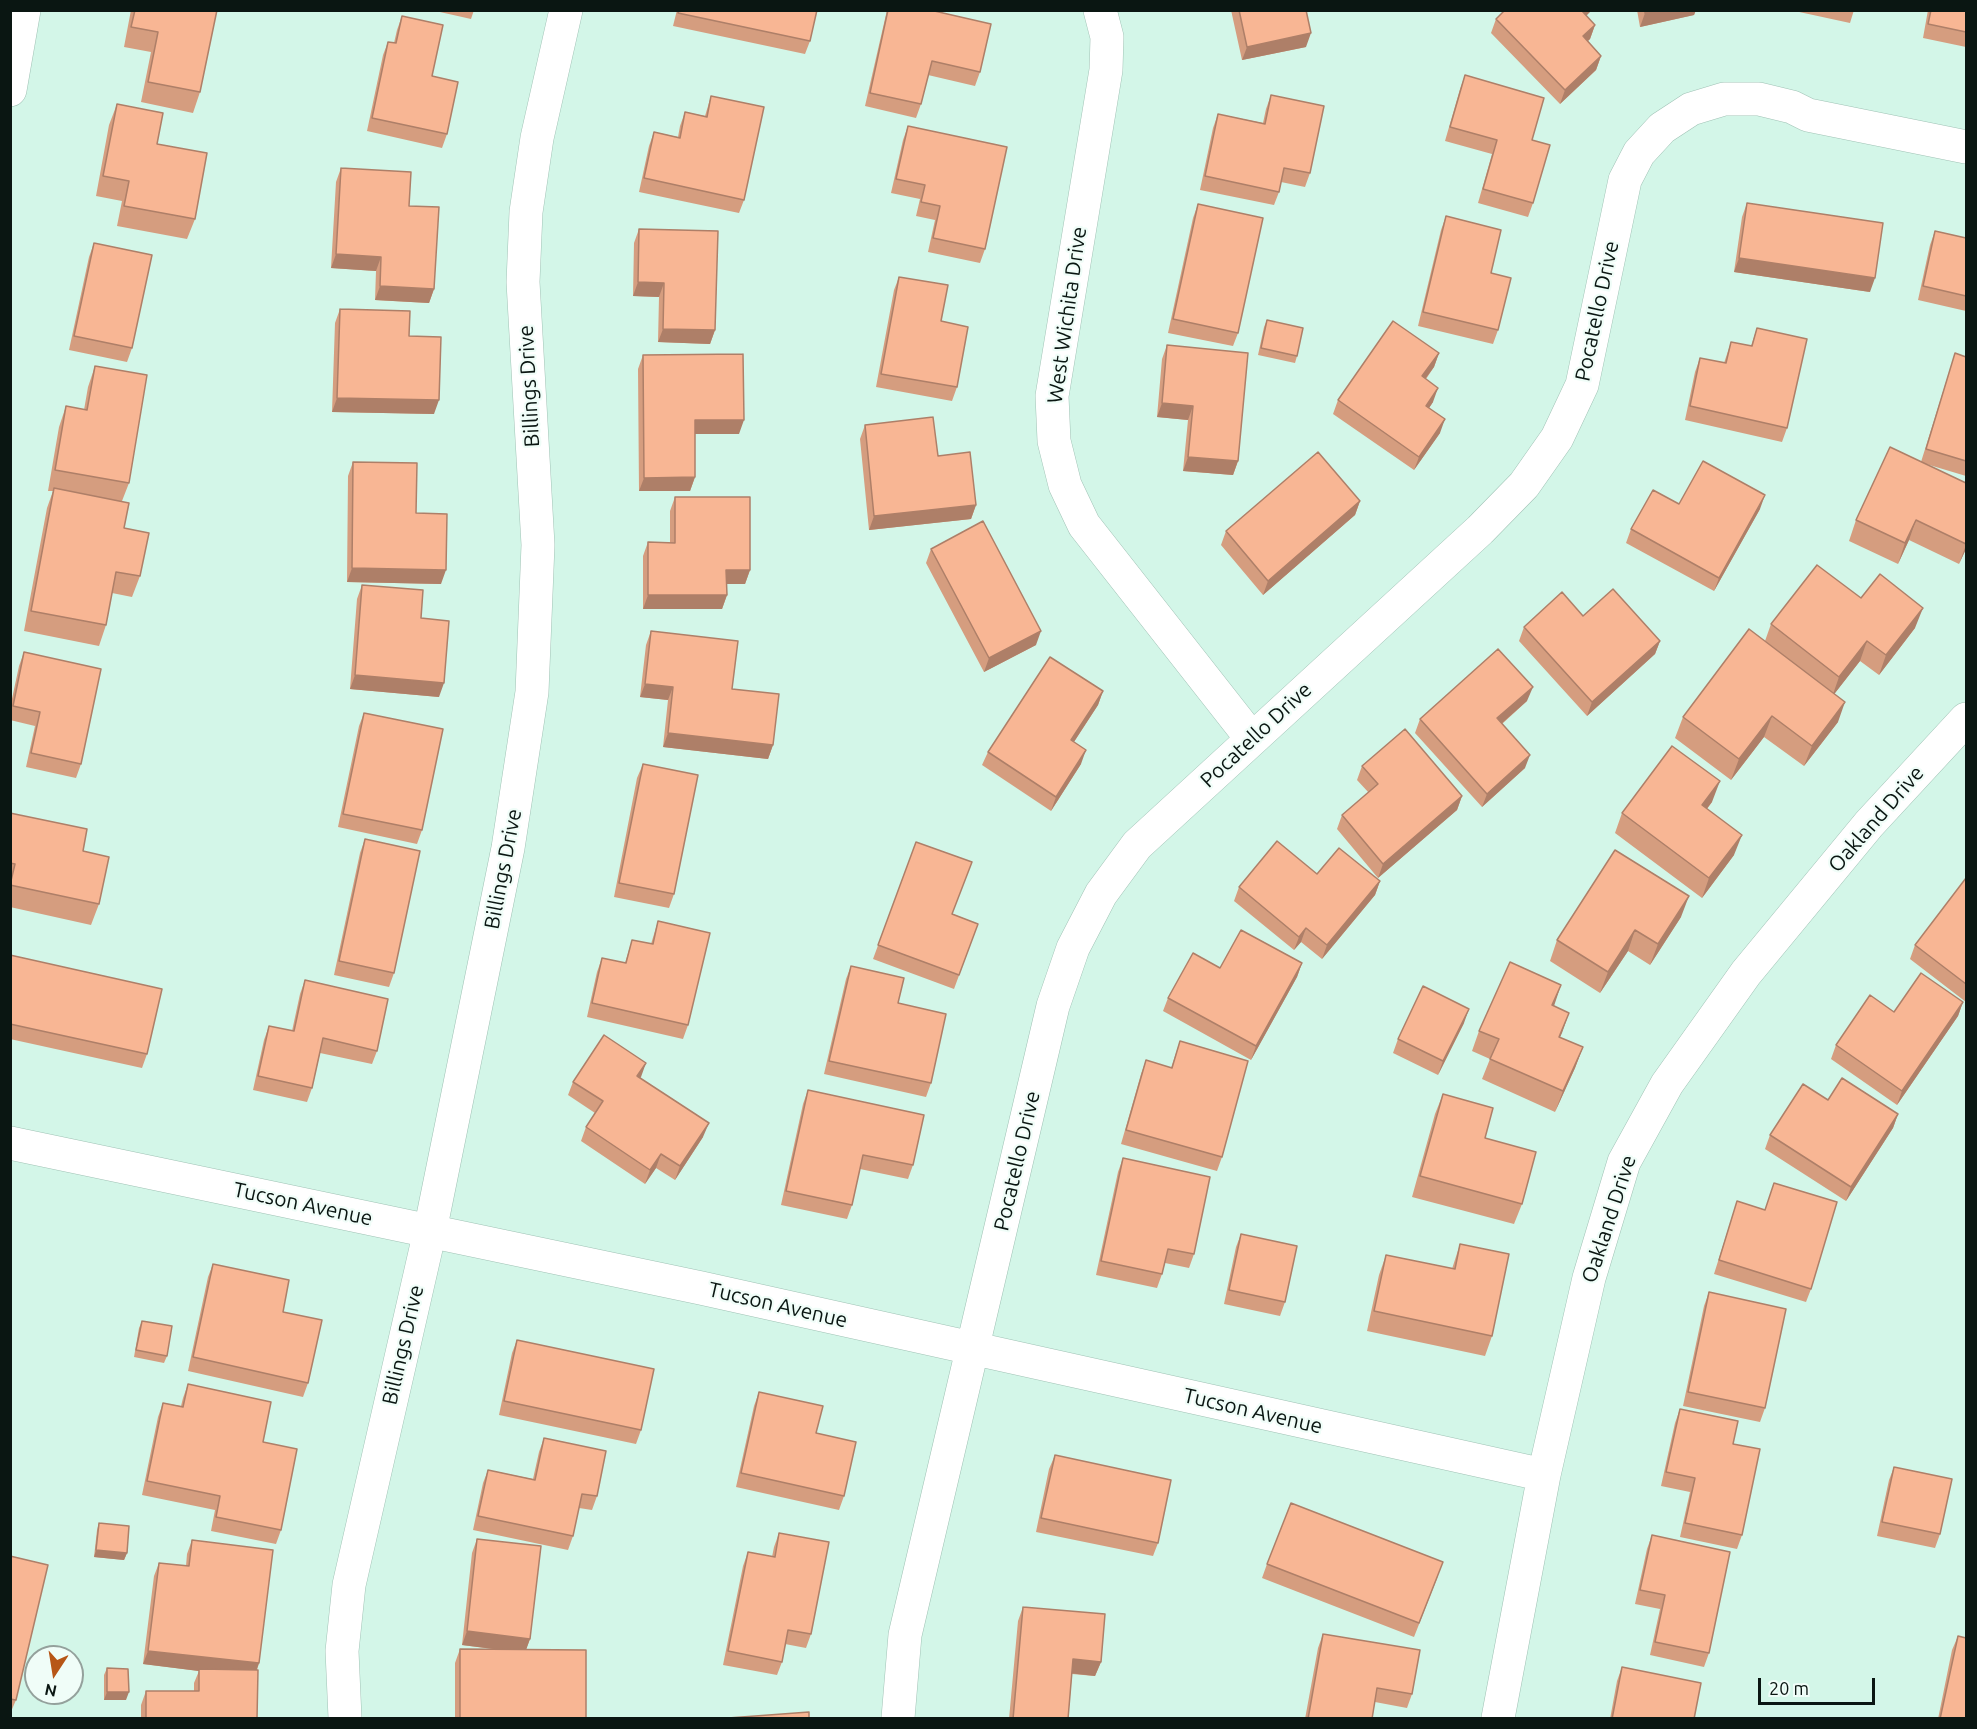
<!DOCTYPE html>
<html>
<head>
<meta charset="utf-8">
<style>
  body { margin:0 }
  #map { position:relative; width:1977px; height:1729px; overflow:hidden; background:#d3f6e8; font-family:Ubuntu,sans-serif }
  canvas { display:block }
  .frame { position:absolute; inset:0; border:12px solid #0a1612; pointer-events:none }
  .north { position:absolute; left:24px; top:1645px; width:60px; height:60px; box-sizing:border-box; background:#f0fdf8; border:2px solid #94a19c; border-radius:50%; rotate:192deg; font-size:16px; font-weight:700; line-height:24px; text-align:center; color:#0a1612 }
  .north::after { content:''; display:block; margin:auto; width:21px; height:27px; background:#b75617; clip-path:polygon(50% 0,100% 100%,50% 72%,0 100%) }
  .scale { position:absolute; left:1758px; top:1678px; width:117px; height:27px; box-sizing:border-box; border:3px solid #0a1612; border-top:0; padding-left:8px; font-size:18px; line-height:21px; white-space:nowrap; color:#0a1612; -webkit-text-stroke:4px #f0fdf8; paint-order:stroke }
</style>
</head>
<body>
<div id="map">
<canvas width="1977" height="1729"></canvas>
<div class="frame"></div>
<div class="north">N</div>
<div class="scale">20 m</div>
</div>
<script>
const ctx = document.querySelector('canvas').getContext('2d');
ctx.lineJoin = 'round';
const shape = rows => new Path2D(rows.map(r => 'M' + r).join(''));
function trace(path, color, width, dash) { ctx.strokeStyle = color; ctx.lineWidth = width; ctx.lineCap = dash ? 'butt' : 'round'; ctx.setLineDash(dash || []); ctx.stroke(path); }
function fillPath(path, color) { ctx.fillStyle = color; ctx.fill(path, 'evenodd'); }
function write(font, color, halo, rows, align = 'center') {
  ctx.font = font + ' Ubuntu,sans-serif'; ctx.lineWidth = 4.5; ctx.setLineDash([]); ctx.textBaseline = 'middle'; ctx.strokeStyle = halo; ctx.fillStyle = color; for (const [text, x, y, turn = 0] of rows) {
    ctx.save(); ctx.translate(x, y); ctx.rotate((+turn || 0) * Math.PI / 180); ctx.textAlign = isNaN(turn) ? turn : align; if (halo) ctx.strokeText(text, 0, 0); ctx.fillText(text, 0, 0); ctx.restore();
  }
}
const minor = shape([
  [1100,10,1107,37,1106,70,1052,396,1054,441,1065,485,1084,525,1252,739],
  [10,90,24,10],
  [10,1143,701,1288,1544,1475],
  [345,1718,342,1651,349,1585,430,1231,508,848,532,692,538,545,523,282,526,212,537,138,566,10],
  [898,1718,905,1635,1053,1006,1073,948,1101,894,1137,845,1480,530,1524,485,1557,438,1582,385,1625,180,1639,153,1662,128,1691,109,1724,99,1759,99,1792,107,1808,115,1966,147],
  [1498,1718,1544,1475,1589,1278,1624,1162,1667,1084,1746,973,1869,824,1966,719]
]);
const wall = shape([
  [131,10,217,10,200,92,193,113,141,102,151,52,124,47],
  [431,10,474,10,471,19],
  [677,10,817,10,810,41,805,54,673,26],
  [887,10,930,10,980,72,975,86,928,75,921,104,916,118,865,106],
  [1231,10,1306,10,1306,47,1242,60],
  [1637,10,1696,10,1694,15,1640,27],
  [1790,10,1854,10,1850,23],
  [1928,10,1966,10,1966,47,1923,38],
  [402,16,432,76,447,134,442,148,367,131,383,55,388,42,394,43,397,30],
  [1586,16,1595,25,1590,39,1588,41,1601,56,1596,70,1560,104,1491,33,1496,19],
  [1465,75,1532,140,1533,203,1528,217,1478,203,1492,154,1445,141,1460,89],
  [1271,95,1310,173,1305,187,1281,182,1279,192,1274,205,1200,190,1213,128,1218,114,1263,123,1266,109],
  [711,96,744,200,739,213,639,192,649,146,654,132,678,137,680,126,685,112,705,116],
  [117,104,157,144,195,219,187,239,117,226,122,201,96,196,109,125],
  [908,126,985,249,980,263,928,252,935,220,916,216,920,199,891,193,903,140],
  [341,168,434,289,429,303,375,300,376,271,331,268,336,182],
  [1747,203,1870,292,1734,272,1742,217],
  [1198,204,1238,333,1233,346,1168,333,1193,218],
  [1446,216,1491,273,1498,330,1493,344,1418,326,1441,230],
  [639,229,715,330,710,344,658,342,659,297,633,296,634,243],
  [1935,231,1966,238,1966,311,1918,300,1930,245],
  [94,243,132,348,127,362,69,350,89,257],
  [899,277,957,387,952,401,876,387,894,290],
  [340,309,409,336,434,414,332,412,335,323],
  [1267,320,1297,356,1295,363,1258,355,1264,327],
  [1757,328,1787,428,1782,442,1685,420,1695,372,1700,358,1724,363,1731,342,1751,346],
  [1167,345,1238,461,1233,475,1183,471,1188,420,1157,417,1162,359],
  [1439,353,1434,367,1426,379,1433,402,1429,408,1440,433,1414,470,1333,414,1338,400],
  [1955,353,1966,357,1966,476,1926,464,1966,483,1966,549,1959,564,1909,540,1898,564,1849,541,1856,520,1921,462],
  [643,355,739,434,695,434,695,477,690,491,639,491,638,369],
  [95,366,129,483,122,501,124,528,140,576,132,597,112,593,106,625,99,646,24,631,47,508,53,491,48,491,59,427,66,406,84,410,88,387],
  [865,425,938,456,976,505,971,519,869,530,860,439],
  [353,462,416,513,441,584,347,582,348,476],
  [675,497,750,570,745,584,727,584,727,595,722,609,643,609,643,556,648,542,670,543,670,511],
  [1360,501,1355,515,1263,595,1221,545,1226,531],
  [1760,509,1714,591,1626,543,1631,529],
  [931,549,1036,645,984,672,926,563],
  [362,585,421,618,439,697,350,689,357,599],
  [1861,598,1915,628,1879,675,1860,661,1834,694,1838,722,1804,766,1764,737,1731,780,1675,738,1683,717,1765,641,1771,624],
  [1583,616,1660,641,1655,654,1587,716,1519,641,1524,627],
  [651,631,732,689,773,745,768,759,663,747,668,700,640,697,646,645],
  [24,652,81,764,76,778,26,767,35,726,10,720,10,708,19,666],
  [1103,691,1098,705,1074,742,1081,764,1051,811,982,765,988,752],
  [1527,701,1502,724,1525,768,1482,807,1415,733,1420,719],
  [364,713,422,830,417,844,338,827,359,726],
  [643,764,674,894,669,908,614,897,637,778],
  [1362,766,1462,796,1457,810,1378,878,1337,829,1342,815,1369,793,1357,780],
  [1712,802,1707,809,1734,855,1702,898,1615,833,1622,813],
  [10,813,83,851,99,904,91,925,10,907],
  [365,839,394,973,389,987,334,975,360,853],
  [916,842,953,914,978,924,954,989,873,959],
  [1317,874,1380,881,1375,895,1322,959,1301,942,1294,950,1234,901,1239,887],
  [1966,878,1966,1002,1910,959,1915,945],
  [1681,917,1650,965,1628,951,1600,993,1550,961,1557,940],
  [658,921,688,1025,683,1039,587,1017,597,972,602,958,625,963,632,940,651,944],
  [10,955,147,1054,142,1068,10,1039],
  [1302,963,1297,977,1251,1060,1163,1011,1168,998,1220,968],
  [851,966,931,1083,926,1097,824,1074,846,979],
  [305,980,377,1051,372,1064,320,1053,312,1088,307,1102,253,1090,264,1040,269,1026,292,1031,300,994],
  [1963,1002,1958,1016,1897,1105,1831,1059,1836,1045,1894,1012],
  [1554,1006,1560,1038,1583,1047,1575,1068,1555,1112,1482,1079,1490,1059,1472,1051,1479,1031],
  [1464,1023,1438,1075,1393,1053,1398,1039],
  [1180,1041,1222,1157,1217,1171,1121,1144,1141,1074,1146,1060,1171,1068],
  [640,1078,703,1137,675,1180,656,1168,645,1184,581,1141,586,1127,595,1113,568,1095,573,1082],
  [808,1090,913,1165,908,1179,860,1169,852,1205,847,1219,781,1205,803,1104],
  [1443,1094,1485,1138,1522,1204,1514,1224,1412,1197,1435,1114],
  [1828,1100,1898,1114,1893,1128,1846,1201,1765,1149,1770,1135],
  [1123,1158,1194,1254,1189,1268,1165,1263,1162,1274,1157,1288,1096,1275,1118,1172],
  [1774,1183,1811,1289,1806,1302,1714,1274,1737,1201,1765,1210],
  [1241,1234,1285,1302,1280,1316,1224,1304,1236,1247],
  [1460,1244,1492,1336,1485,1356,1367,1331,1379,1275,1386,1255,1452,1269],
  [213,1264,283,1312,308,1383,303,1397,188,1371,208,1277],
  [1709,1292,1765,1408,1760,1422,1683,1406,1704,1306],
  [142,1321,167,1356,164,1363,134,1357,139,1328],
  [517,1340,641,1430,636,1444,499,1415,512,1353],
  [188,1384,263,1442,281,1530,276,1544,211,1531,215,1510,142,1495,158,1417,163,1403,181,1406,183,1398],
  [759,1392,816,1433,844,1496,839,1510,736,1487,754,1406],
  [1680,1409,1733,1444,1742,1535,1737,1549,1680,1537,1690,1492,1661,1486,1675,1423],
  [544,1438,597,1496,592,1510,579,1508,573,1536,568,1550,473,1530,483,1483,488,1470,533,1479,539,1452],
  [1055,1455,1158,1543,1153,1556,1036,1532,1049,1469],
  [1894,1467,1940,1534,1935,1548,1877,1536,1889,1480],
  [99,1523,127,1553,124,1560,94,1557,97,1530],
  [779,1533,811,1634,806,1648,785,1644,782,1662,777,1675,723,1665,743,1566,748,1552,772,1557,774,1547],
  [1652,1535,1709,1653,1704,1667,1650,1655,1660,1609,1635,1604,1647,1549],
  [477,1539,530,1639,526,1649,586,1719,455,1719,455,1663,460,1649,493,1649,462,1645,472,1553],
  [192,1540,259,1663,257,1670,257,1719,141,1719,141,1705,146,1691,194,1691,194,1683,199,1671,143,1664,154,1576,159,1563,186,1566,187,1554],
  [10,1556,16,1700,10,1714],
  [1267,1564,1438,1576,1414,1637,1262,1578],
  [1023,1607,1101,1662,1095,1676,1072,1674,1068,1719,1009,1719,1018,1621],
  [1323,1634,1412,1694,1407,1708,1375,1702,1372,1719,1305,1719,1318,1648],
  [1958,1636,1966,1719,1938,1719,1952,1650],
  [1622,1667,1694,1719,1610,1719,1617,1681],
  [107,1668,126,1700,104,1700,104,1675]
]);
const shadedWall = shape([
  [1583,10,1592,10,1577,25],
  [1657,10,1696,10,1694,15,1640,27,1645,13],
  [1595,25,1590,39,1578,50,1583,36],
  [1311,33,1306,47,1242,60,1247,47],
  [1601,56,1596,70,1560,104,1565,90],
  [336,254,381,257,376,271,331,268],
  [1739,258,1875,278,1870,292,1734,272],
  [638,282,664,283,659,297,633,296],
  [380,286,434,289,429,303,375,300],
  [663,329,715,330,710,344,658,342],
  [1439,353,1434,367,1417,390,1422,376],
  [1438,388,1433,402,1421,420,1426,406],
  [337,398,439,400,434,414,332,412],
  [1162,403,1193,406,1188,420,1157,417],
  [1445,419,1440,433,1414,470,1419,457],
  [695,420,744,420,739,434,690,434],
  [1188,457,1238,461,1233,475,1183,471],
  [695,477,690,491,639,491,644,478],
  [1765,495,1760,509,1714,591,1719,578],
  [1360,501,1355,515,1263,595,1268,581],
  [976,505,971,519,869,530,874,516],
  [1916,520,1909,540,1898,564,1905,543],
  [1966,545,1966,549,1959,564],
  [352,568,446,570,441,584,347,582],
  [726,570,750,570,745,584,721,584],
  [648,595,727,595,722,609,643,609],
  [1923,608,1915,628,1879,675,1886,655],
  [1041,631,1036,645,984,672,989,658],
  [1660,641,1655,654,1587,716,1592,702],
  [1867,641,1860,661,1832,697,1839,677],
  [355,675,444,683,439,697,350,689],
  [645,684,673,687,668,700,640,697],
  [1533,687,1527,701,1492,732,1497,718],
  [1103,691,1098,705,1066,754,1071,740],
  [1845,702,1838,722,1804,766,1812,746],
  [1772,716,1764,737,1731,780,1739,759],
  [668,733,773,745,768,759,663,747],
  [1086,750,1081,764,1051,811,1056,797],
  [1530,755,1525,768,1482,807,1487,794],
  [1720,781,1712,802,1694,825,1702,805],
  [1462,796,1457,810,1378,878,1383,864],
  [1742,835,1734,855,1702,898,1709,878],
  [1380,881,1375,895,1322,959,1327,945],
  [1689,896,1681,917,1650,965,1658,944],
  [1306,928,1301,942,1294,950,1299,937],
  [1635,930,1628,951,1600,993,1608,972],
  [1302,963,1297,977,1251,1060,1256,1046],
  [1561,985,1554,1006,1552,1005],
  [1963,1002,1958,1016,1897,1105,1902,1091],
  [1469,1009,1464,1023,1438,1075,1443,1061],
  [1569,1013,1562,1033,1551,1057,1559,1037],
  [1583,1047,1575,1068,1555,1112,1563,1091],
  [646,1063,641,1077,632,1090,637,1076],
  [1898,1114,1893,1128,1846,1201,1851,1187],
  [709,1123,703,1137,675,1180,680,1166],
  [661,1154,656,1168,645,1184,650,1170],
  [96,1550,127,1553,124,1560,94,1557],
  [467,1631,530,1639,525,1653,462,1645],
  [148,1651,259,1663,254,1677,199,1669,199,1671,143,1664],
  [1073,1659,1101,1662,1095,1676,1068,1673],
  [107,1692,129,1692,126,1700,104,1700]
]);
const building = shape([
  [135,10,217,10,200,92,148,82,158,32,131,27,135,10],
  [679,10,817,10,810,41,678,13,679,10],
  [888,10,930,10,991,24,980,72,932,61,921,104,870,93,888,10],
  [1239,10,1306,10,1311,33,1247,47,1239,10],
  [1505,10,1583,10,1582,11,1595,25,1583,36,1601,56,1565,90,1496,19,1505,10],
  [1645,10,1657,10,1645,13,1645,10],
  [1931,10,1966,10,1966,32,1928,24,1931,10],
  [402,16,443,25,432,76,458,82,447,134,372,118,388,42,396,43,402,16],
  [1465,75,1544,98,1532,140,1550,145,1533,203,1483,189,1497,140,1450,127,1465,75],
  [1271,95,1324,106,1310,173,1284,168,1279,192,1205,176,1218,114,1265,124,1271,95],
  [711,96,764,107,744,200,644,178,654,132,680,138,685,112,707,117,711,96],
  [117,104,163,113,157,144,207,153,195,219,124,206,129,181,103,176,117,104],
  [908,126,1007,147,985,249,933,238,940,206,921,202,925,185,896,179,908,126],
  [341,168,411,172,409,206,439,207,434,289,380,286,381,257,336,254,341,168],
  [1747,203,1883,223,1875,278,1739,258,1747,203],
  [1198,204,1263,218,1238,333,1173,319,1198,204],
  [1446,216,1501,230,1491,273,1511,278,1498,330,1423,312,1446,216],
  [639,229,718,231,715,330,663,329,664,283,638,282,639,229],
  [1935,231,1966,238,1966,296,1923,286,1935,231],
  [94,243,152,255,132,348,74,336,94,243],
  [899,277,948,285,941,321,968,327,957,387,881,374,899,277],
  [340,309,410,311,409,336,441,337,439,400,337,398,340,309],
  [1267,320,1303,328,1297,356,1261,348,1267,320],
  [1393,321,1439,353,1422,376,1438,388,1426,406,1445,419,1419,457,1338,400,1393,321],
  [1757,328,1807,339,1787,428,1690,406,1700,358,1726,363,1731,342,1752,346,1757,328],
  [1167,345,1248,353,1238,461,1188,457,1193,406,1162,403,1167,345],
  [1955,353,1966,357,1966,461,1926,449,1955,353],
  [743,354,744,420,695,420,695,477,644,478,643,355,743,354],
  [95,366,147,375,129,483,55,470,66,406,87,410,95,366],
  [933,417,938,456,970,452,976,505,874,516,865,425,933,417],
  [1890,447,1966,483,1966,544,1916,520,1905,543,1856,520,1890,447],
  [1318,452,1360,501,1268,581,1226,531,1318,452],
  [1703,461,1765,495,1719,578,1631,529,1653,490,1679,504,1703,461],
  [353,462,417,463,416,513,447,514,446,570,352,568,353,462],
  [54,488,129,503,124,528,149,533,140,576,116,572,106,625,31,611,54,488],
  [675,497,750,497,750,570,726,570,727,595,648,595,648,542,675,543,675,497],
  [983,521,1041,631,989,658,931,549,983,521],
  [1817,565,1861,598,1880,574,1923,608,1886,655,1867,641,1839,677,1771,624,1817,565],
  [362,585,423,590,421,618,449,621,444,683,355,675,362,585],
  [1613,589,1660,641,1592,702,1524,627,1562,592,1583,616,1613,589],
  [1749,629,1845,702,1812,746,1772,716,1739,759,1683,717,1749,629],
  [651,631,738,641,732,689,779,694,773,745,668,733,673,687,645,684,651,631],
  [1498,649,1533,687,1497,718,1530,755,1487,794,1420,719,1498,649],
  [24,652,101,669,81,764,31,753,40,712,13,706,24,652],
  [1050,657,1103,691,1071,740,1086,750,1056,797,988,752,1050,657],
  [364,713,443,729,422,830,343,814,364,713],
  [1405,729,1462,796,1383,864,1342,815,1378,784,1362,766,1405,729],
  [1672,746,1720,781,1702,805,1742,835,1709,878,1622,813,1672,746],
  [643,764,698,775,674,894,619,883,643,764],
  [10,813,87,829,83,851,109,857,99,904,10,885,15,864,10,863,10,813],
  [365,839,420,851,394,973,339,961,365,839],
  [1277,841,1317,874,1339,848,1380,881,1327,945,1306,928,1299,937,1239,887,1277,841],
  [916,842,972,862,952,914,978,924,959,975,878,945,916,842],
  [1615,850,1689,896,1658,944,1635,930,1608,972,1557,940,1615,850],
  [1966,878,1966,984,1915,945,1966,878],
  [658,921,710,933,688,1025,592,1003,602,958,626,963,632,940,653,944,658,921],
  [1241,930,1302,963,1256,1046,1168,998,1193,953,1220,968,1241,930],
  [10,955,162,989,147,1054,10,1024,10,955],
  [1510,962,1561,985,1552,1005,1569,1013,1559,1037,1583,1047,1563,1091,1490,1059,1499,1039,1479,1031,1510,962],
  [851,966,904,978,898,1003,946,1014,931,1083,829,1061,851,966],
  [1921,973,1963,1002,1902,1091,1836,1045,1870,995,1894,1012,1921,973],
  [305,980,388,999,377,1051,323,1038,312,1088,258,1076,269,1026,294,1031,305,980],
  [1423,986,1469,1009,1443,1061,1398,1039,1423,986],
  [604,1035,646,1063,637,1076,709,1123,680,1166,661,1154,650,1170,586,1127,603,1101,573,1082,604,1035],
  [1180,1041,1248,1061,1222,1157,1126,1130,1146,1060,1172,1068,1180,1041],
  [1842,1078,1898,1114,1851,1187,1770,1135,1803,1084,1828,1100,1842,1078],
  [808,1090,924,1115,913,1165,863,1155,852,1205,786,1191,808,1090],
  [1443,1094,1493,1108,1485,1138,1536,1152,1522,1204,1420,1176,1443,1094],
  [1123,1158,1210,1177,1194,1254,1168,1249,1162,1274,1101,1261,1123,1158],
  [1774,1183,1837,1202,1811,1289,1719,1260,1737,1201,1765,1210,1774,1183],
  [1241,1234,1297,1246,1285,1302,1229,1290,1241,1234],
  [1460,1244,1509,1254,1492,1336,1374,1311,1386,1255,1455,1269,1460,1244],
  [213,1264,289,1280,283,1312,322,1320,308,1383,193,1357,213,1264],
  [1709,1292,1786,1309,1765,1408,1688,1392,1709,1292],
  [142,1321,172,1326,167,1356,136,1350,142,1321],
  [517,1340,654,1369,641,1430,504,1401,517,1340],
  [188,1384,271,1402,263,1442,297,1449,281,1530,216,1517,220,1496,147,1481,163,1403,183,1407,188,1384],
  [759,1392,823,1406,816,1433,856,1442,844,1496,741,1473,759,1392],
  [1680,1409,1738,1421,1733,1444,1760,1449,1742,1535,1685,1523,1695,1478,1666,1472,1680,1409],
  [544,1438,606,1451,597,1496,582,1494,573,1536,478,1516,488,1470,535,1480,544,1438],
  [1055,1455,1171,1480,1158,1543,1041,1518,1055,1455],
  [1894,1467,1952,1479,1940,1534,1882,1522,1894,1467],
  [1291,1503,1443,1562,1419,1623,1267,1564,1291,1503],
  [99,1523,129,1526,127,1553,96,1550,99,1523],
  [779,1533,829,1542,811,1634,788,1630,782,1662,728,1651,748,1552,775,1557,779,1533],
  [1652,1535,1730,1552,1709,1653,1655,1642,1665,1595,1640,1590,1652,1535],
  [477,1539,541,1546,530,1639,467,1631,477,1539],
  [192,1540,273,1550,259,1663,148,1651,159,1563,189,1566,192,1540],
  [10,1556,48,1565,16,1700,10,1699,10,1556],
  [1023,1607,1105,1614,1101,1662,1073,1659,1068,1719,1013,1719,1023,1607],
  [1323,1634,1420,1650,1412,1694,1377,1688,1372,1719,1308,1719,1323,1634],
  [1958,1636,1966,1638,1966,1719,1940,1719,1958,1636],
  [460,1649,586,1650,586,1719,460,1719,460,1649],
  [1622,1667,1701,1683,1694,1719,1612,1719,1622,1667],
  [107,1668,128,1669,129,1692,107,1692,107,1668],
  [199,1669,258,1670,257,1719,146,1719,146,1691,199,1691,199,1669],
  [809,1712,809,1719,728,1718,809,1712]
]);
const streetNames = [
  ["Pocatello Drive",1597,311,-78],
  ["West Wichita Drive",1067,315,-82],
  ["Billings Drive",529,386,-93],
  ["Pocatello Drive",1256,735,-43],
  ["Oakland Drive",1876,819,-49],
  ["Billings Drive",503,869,-79],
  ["Pocatello Drive",1017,1161,-77],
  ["Tucson Avenue",303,1204,12],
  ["Oakland Drive",1609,1219,-72],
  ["Tucson Avenue",778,1305,13],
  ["Billings Drive",403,1345,-77],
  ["Tucson Avenue",1253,1411,13]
];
trace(minor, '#a0c2b5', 34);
trace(minor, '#fff', 33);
fillPath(wall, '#d59d7f');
fillPath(shadedWall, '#ae7f68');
fillPath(building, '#f8b694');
trace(building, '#ae7f68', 1.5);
write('21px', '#0a1612', '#f0fdf8', streetNames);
</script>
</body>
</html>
